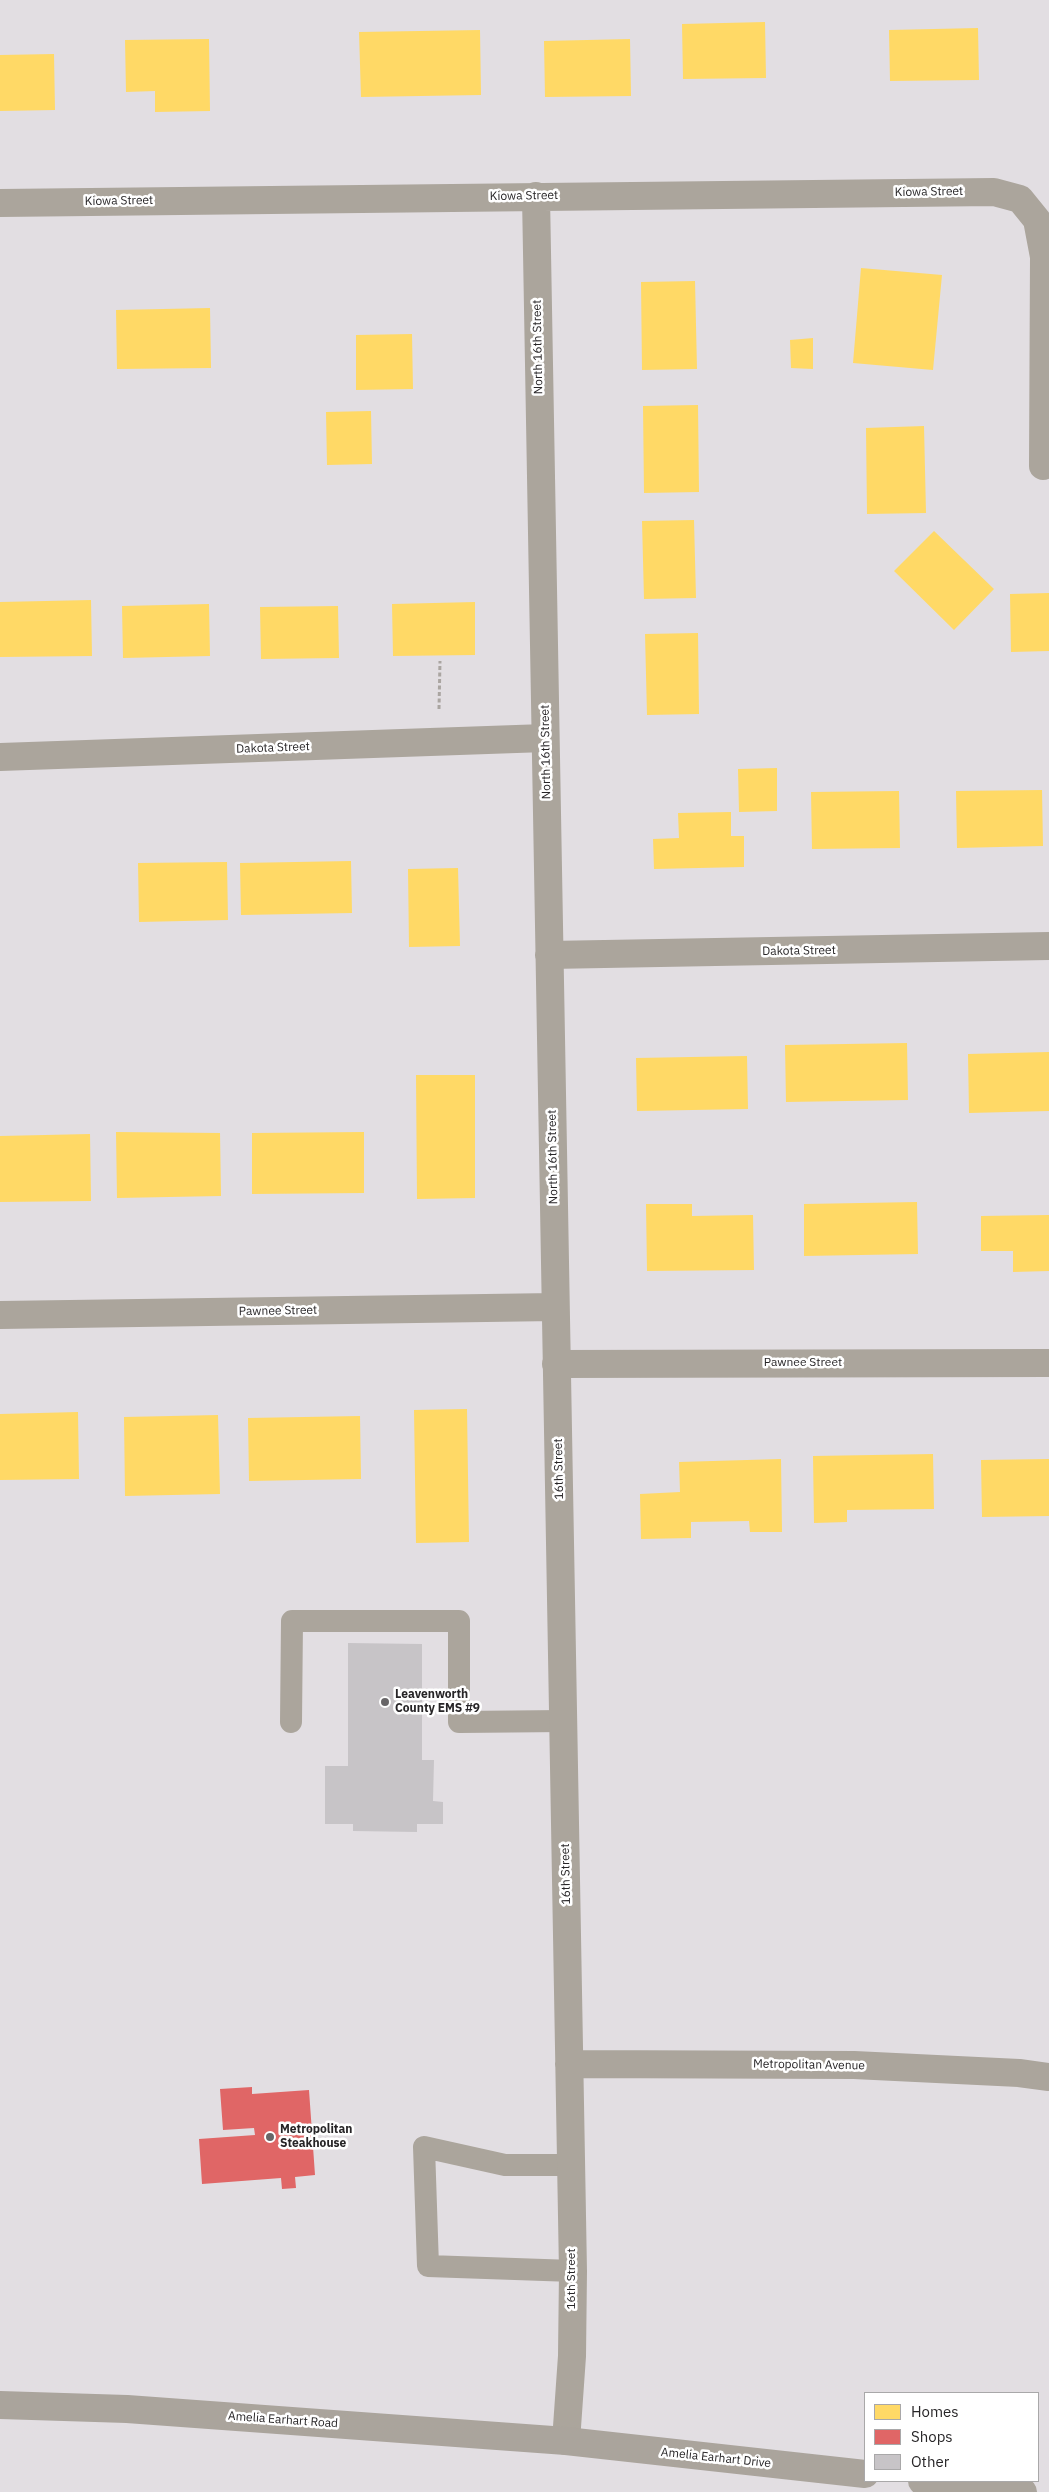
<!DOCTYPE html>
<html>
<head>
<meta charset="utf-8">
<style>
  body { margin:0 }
  #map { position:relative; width:1049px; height:2492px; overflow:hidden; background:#e2dee2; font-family:"IBM Plex Sans",sans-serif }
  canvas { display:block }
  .legend { position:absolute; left:864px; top:2392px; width:175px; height:90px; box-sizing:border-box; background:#fff; border:1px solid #a9a8a9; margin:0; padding:6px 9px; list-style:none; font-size:15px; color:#272527 }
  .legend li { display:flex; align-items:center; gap:10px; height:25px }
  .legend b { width:25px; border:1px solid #a9a8a9 }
</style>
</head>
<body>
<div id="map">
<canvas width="1049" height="2492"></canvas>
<ul class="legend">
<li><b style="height:14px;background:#ffd966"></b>Homes</li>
<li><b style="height:14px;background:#e06666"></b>Shops</li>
<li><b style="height:14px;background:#c7c4c7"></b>Other</li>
</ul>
</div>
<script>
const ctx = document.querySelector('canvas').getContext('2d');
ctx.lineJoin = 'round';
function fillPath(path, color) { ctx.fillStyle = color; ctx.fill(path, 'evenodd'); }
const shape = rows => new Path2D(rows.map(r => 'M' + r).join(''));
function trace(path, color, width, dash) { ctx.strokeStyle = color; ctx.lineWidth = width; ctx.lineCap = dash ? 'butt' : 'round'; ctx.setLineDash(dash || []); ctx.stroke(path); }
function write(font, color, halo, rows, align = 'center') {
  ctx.font = font + ' "IBM Plex Sans",sans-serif'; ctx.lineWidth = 5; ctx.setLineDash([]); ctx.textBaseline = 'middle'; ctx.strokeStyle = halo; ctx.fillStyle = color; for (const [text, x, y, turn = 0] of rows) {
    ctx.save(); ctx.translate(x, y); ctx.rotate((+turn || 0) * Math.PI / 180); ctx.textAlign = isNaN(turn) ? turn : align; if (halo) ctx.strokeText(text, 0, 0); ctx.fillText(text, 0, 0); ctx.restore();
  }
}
const homes = shape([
  [765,22,766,78,683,79,682,24],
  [978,28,979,80,890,81,889,30],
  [480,30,481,95,361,97,359,32],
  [209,39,210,111,155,112,155,91,126,92,125,40],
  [630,39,631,96,545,97,544,41],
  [54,54,55,110,0,111,0,55],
  [861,268,942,275,933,370,853,363],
  [695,281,697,369,642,370,641,282],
  [210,308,211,368,117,369,116,310],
  [412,334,413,389,356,390,356,335],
  [813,338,813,369,791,368,790,340],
  [698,405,699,492,644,493,643,406],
  [371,411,372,464,327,465,326,412],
  [924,426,926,513,867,514,866,428],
  [694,520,696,598,644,599,642,521],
  [934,531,994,589,954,630,894,571],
  [1049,593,1049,651,1011,652,1010,594],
  [91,600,92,656,0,657,0,602],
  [475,602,475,655,393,656,392,604],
  [209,604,210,656,123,658,122,606],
  [338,606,339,658,261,659,260,607],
  [698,633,699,714,647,715,645,634],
  [777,768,777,811,739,812,738,769],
  [1042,790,1043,846,957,848,956,791],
  [899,791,900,848,812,849,811,792],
  [731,812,731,836,744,836,744,867,654,869,653,839,679,838,678,813],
  [351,861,352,913,241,915,240,863],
  [227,862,228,920,139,922,138,863],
  [458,868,460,946,409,947,408,869],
  [907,1043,908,1100,786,1102,785,1045],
  [1049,1052,1049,1111,969,1113,968,1054],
  [747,1056,748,1109,637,1111,636,1058],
  [416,1075,475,1075,475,1198,417,1199],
  [116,1132,220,1133,221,1196,117,1198],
  [364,1132,364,1193,252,1194,252,1133],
  [90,1134,91,1201,0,1202,0,1136],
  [917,1202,918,1254,804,1256,804,1204],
  [646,1204,692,1204,692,1216,753,1215,754,1270,647,1271],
  [1049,1215,1049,1271,1013,1272,1013,1251,981,1251,981,1216],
  [467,1409,469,1542,416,1543,414,1410],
  [78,1412,79,1479,0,1480,0,1414],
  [218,1415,220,1494,125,1496,124,1417],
  [360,1416,361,1479,249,1481,248,1418],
  [933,1454,934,1509,847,1510,847,1522,814,1523,813,1456],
  [781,1459,782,1532,750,1532,749,1521,691,1522,691,1538,641,1539,640,1494,680,1492,679,1462],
  [1049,1459,1049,1516,982,1517,981,1460]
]);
const shops = shape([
  [252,2087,252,2094,309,2090,315,2175,295,2177,296,2188,282,2189,281,2178,202,2184,199,2139,255,2135,254,2128,223,2130,220,2089]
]);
const building = shape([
  [348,1643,422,1644,422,1760,434,1760,433,1801,443,1802,443,1824,417,1824,417,1832,353,1831,353,1824,325,1824,325,1766,348,1766]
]);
const path = shape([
  [439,709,440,661]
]);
const service = shape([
  [291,1722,292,1621,459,1621,459,1722,564,1721],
  [571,2165,505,2165,424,2147,428,2266,573,2271]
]);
const minor = shape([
  [536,196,573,2271,572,2356,566,2441],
  [0,203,994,192,1020,199,1037,220,1044,257,1043,466],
  [0,757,545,738],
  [549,955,1049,946],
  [0,1315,555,1307],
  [556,1364,1049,1363],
  [569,2064,854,2065,1019,2073,1049,2077]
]);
const trunk = shape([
  [0,2405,127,2409,566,2441,865,2474],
  [922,2481,1023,2492]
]);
const markers = [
  [385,1702,5,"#686668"],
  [270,2137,5,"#686668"]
];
const streetNames = [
  ["Kiowa Street",929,192,-1],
  ["Kiowa Street",524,196,-1],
  ["Kiowa Street",119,201,-1],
  ["North 16th Street",538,347,-91],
  ["Dakota Street",273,748,-2],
  ["North 16th Street",546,752,-91],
  ["Dakota Street",799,951,-1],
  ["North 16th Street",553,1157,-91],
  ["Pawnee Street",278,1311,-1],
  ["Pawnee Street",803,1363],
  ["16th Street",559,1469,-91],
  ["16th Street",566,1874,-91],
  ["Metropolitan Avenue",809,2065,1],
  ["16th Street",572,2279,-90],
  ["Amelia Earhart Road",283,2420,4],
  ["Amelia Earhart Drive",716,2458,6]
];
const poiNames = [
  ["Leavenworth",395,1695],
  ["County EMS #9",395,1709],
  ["Metropolitan",280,2130],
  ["Steakhouse",280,2144]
];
fillPath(homes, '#ffd966');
fillPath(shops, '#e06666');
fillPath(building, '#c7c4c7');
trace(path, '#aaa5a1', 3, [4, 2.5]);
trace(service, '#aba59c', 22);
trace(minor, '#aba59c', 28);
trace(trunk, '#aaa49c', 28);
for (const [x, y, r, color] of markers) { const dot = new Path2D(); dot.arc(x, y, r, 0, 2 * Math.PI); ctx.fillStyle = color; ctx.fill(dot); trace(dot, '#fff', 2); }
write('12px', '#272527', '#fff', streetNames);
write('bold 12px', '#272527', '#fff', poiNames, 'left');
</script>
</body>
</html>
